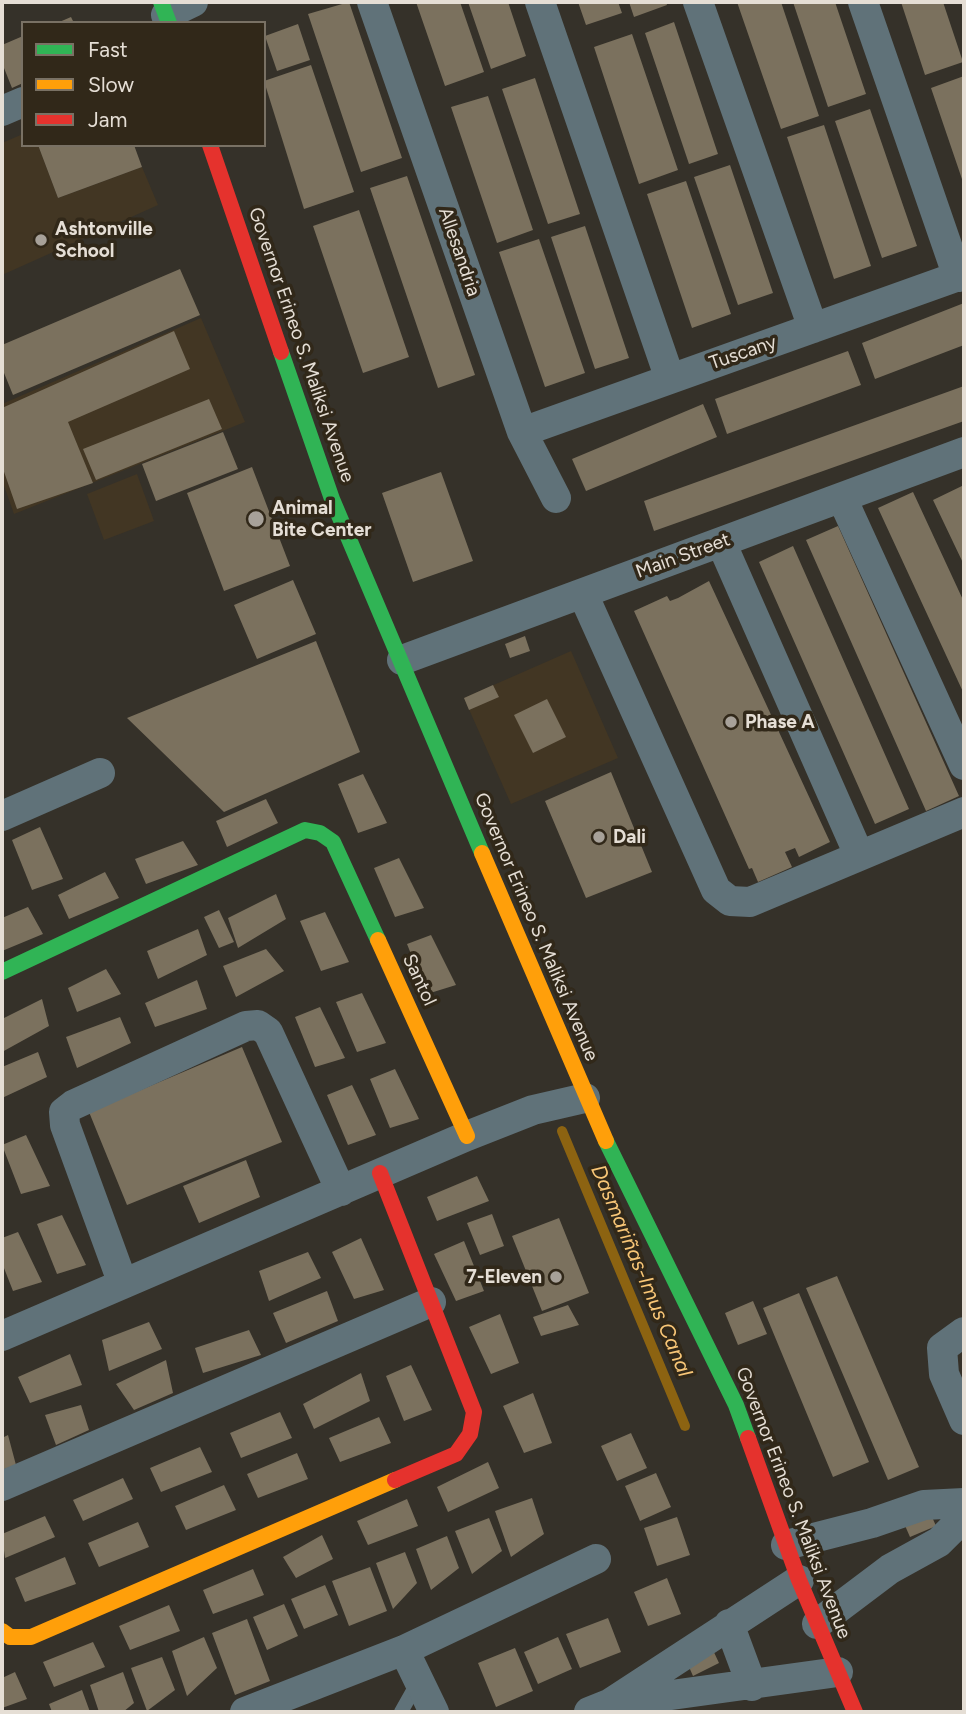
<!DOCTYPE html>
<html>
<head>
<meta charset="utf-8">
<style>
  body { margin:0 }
  #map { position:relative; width:966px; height:1714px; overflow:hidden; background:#353129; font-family:Figtree,sans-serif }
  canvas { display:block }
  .frame { position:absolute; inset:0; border:4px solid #e5ded5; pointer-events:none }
  .legend { position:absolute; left:21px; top:21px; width:245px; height:126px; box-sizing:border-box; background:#312819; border:2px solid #797164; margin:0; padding:9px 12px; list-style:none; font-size:21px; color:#e5ded5 }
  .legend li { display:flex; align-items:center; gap:14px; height:35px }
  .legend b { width:35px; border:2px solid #797164 }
</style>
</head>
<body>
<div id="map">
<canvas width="966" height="1714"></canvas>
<div class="frame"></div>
<ul class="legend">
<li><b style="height:9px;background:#30b455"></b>Fast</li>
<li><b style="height:9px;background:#ff9f0a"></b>Slow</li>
<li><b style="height:9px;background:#e5322d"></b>Jam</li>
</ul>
</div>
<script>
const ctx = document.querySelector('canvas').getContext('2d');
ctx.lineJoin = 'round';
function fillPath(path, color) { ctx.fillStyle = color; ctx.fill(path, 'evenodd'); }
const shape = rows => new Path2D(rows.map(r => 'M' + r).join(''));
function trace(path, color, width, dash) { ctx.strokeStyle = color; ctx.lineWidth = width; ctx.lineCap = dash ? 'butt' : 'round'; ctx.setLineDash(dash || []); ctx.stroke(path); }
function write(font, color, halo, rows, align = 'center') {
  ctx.font = font + ' Figtree,sans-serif'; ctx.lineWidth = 7; ctx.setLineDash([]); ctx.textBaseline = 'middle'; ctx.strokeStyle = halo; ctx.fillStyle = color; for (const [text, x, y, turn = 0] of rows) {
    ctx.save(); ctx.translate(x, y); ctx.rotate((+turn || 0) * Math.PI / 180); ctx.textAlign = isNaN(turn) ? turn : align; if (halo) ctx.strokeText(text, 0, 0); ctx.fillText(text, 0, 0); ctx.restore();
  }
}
const built = shape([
  [23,134,23,145,38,145,58,198,142,167,158,205,2,275,2,143],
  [201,318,245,422,14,514,2,480,2,404],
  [137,474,154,521,104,540,87,494],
  [571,651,618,758,511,804,464,698]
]);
const stream = shape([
  [562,1131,685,1426]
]);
const building = shape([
  [349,2,402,158,361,172,308,14],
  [416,2,460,2,484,72,445,86],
  [468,2,508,2,526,56,491,69],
  [578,2,618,2,622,13,586,25],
  [629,2,666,2,667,5,634,17],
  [737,2,781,2,819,116,781,129],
  [793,2,835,2,866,94,828,107],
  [901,2,943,2,963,62,925,75],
  [71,17,74,23,57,23],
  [674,22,718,154,689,164,645,33],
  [298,24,310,60,277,71,265,36],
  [632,34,678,170,639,184,594,47],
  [23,36,23,83,12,88,2,63,2,45],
  [311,65,354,192,304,209,264,81],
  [964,76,964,185,931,88],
  [535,78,580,214,548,224,502,89],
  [488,96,533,230,497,243,451,107],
  [870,109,917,246,882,258,835,121],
  [824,125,871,266,834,279,787,137],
  [38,145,134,145,142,167,58,198],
  [730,165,773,293,738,305,694,177],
  [407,176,475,375,438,388,370,188],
  [686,181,731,314,692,328,647,194],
  [359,210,409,357,363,373,313,226],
  [585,226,629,358,595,369,551,237],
  [539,239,585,373,545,387,499,252],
  [180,269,200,315,13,395,2,368,2,345],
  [964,303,964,345,875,379,862,343],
  [174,331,190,369,68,422,93,483,17,509,2,466,2,408],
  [848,351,861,385,727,434,715,399],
  [964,386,964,421,654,531,644,501],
  [209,399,222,429,96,480,83,449],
  [703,404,717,437,586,491,572,459],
  [223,432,238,469,156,501,142,464],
  [252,467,290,566,224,591,187,493],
  [441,472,473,561,413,582,382,493],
  [964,485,964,565,933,500],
  [913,492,964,602,964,694,878,508],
  [838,526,959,796,926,811,806,540],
  [793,546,909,809,875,824,759,562],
  [293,580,316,634,257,659,234,605],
  [709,581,830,842,799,857,795,848,785,852,792,867,758,882,752,868,749,869,634,611,667,596,670,601,678,598],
  [525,636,530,651,510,658,505,644],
  [316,641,360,752,224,812,127,718],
  [493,685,499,697,469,710,464,698],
  [547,699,566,737,533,753,514,715],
  [611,772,652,872,586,898,545,801],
  [363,774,387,823,358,833,338,784],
  [266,799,278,823,227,847,216,821],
  [40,827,63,879,32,890,12,840],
  [183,841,198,865,146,884,135,859],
  [399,858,424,908,395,917,374,868],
  [105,872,119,898,69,919,58,895],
  [276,894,286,919,238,948,228,918],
  [28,907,43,934,2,951,2,918],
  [219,910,234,942,219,948,204,917],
  [325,912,349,962,321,971,300,921],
  [198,929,207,955,158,979,147,951],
  [431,935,456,985,427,994,407,944],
  [266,949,284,971,236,997,223,966],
  [106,969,121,994,77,1012,68,988],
  [197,980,207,1009,155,1027,145,1003],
  [362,993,386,1043,357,1052,336,1002],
  [42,999,49,1026,2,1052,2,1019],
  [320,1007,345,1058,315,1067,295,1017],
  [120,1017,131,1043,77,1068,66,1037],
  [242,1047,282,1142,127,1205,89,1112],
  [38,1052,47,1077,2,1098,2,1067],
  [395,1069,419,1119,390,1128,370,1079],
  [352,1085,376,1135,348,1145,327,1095],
  [26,1135,50,1186,21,1194,2,1145],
  [246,1160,260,1197,199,1223,183,1186],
  [477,1176,489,1201,437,1221,427,1197],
  [492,1214,504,1246,480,1255,467,1223],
  [62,1215,86,1265,57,1274,37,1224],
  [559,1218,589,1293,542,1311,512,1236],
  [18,1232,42,1282,13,1291,2,1263,2,1238],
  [361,1238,384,1290,354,1299,332,1252],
  [464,1241,484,1291,456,1301,434,1254],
  [308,1252,321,1278,269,1301,259,1271],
  [837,1276,919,1467,888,1480,806,1288],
  [327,1291,338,1321,286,1343,273,1313],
  [799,1293,869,1462,833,1477,763,1308],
  [753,1301,767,1334,738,1345,725,1313],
  [568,1305,579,1325,541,1336,533,1317],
  [500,1314,519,1363,491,1374,469,1327],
  [149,1322,162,1349,109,1371,102,1340],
  [249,1330,261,1355,203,1373,195,1348],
  [70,1354,82,1385,30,1403,18,1377],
  [166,1360,173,1393,134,1410,116,1384],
  [411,1365,432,1410,404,1421,386,1376],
  [361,1373,370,1401,314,1429,303,1404],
  [533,1393,552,1443,524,1453,503,1406],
  [81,1405,89,1430,56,1445,45,1415],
  [280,1412,292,1438,241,1458,230,1433],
  [379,1417,391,1443,340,1462,329,1438],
  [631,1433,647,1468,617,1481,601,1446],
  [8,1435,16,1465,2,1470,2,1438],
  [200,1447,212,1472,161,1492,150,1468],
  [297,1453,308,1479,258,1498,247,1474],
  [488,1462,499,1488,448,1512,437,1487],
  [656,1473,671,1507,640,1521,625,1486],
  [123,1478,133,1499,83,1521,73,1500],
  [224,1485,236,1510,186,1530,175,1506],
  [532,1498,544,1534,511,1557,495,1511],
  [407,1499,418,1526,368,1545,357,1521],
  [929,1510,936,1526,910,1537,903,1521],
  [45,1516,55,1537,5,1558,2,1534],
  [677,1517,690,1555,657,1566,644,1528],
  [489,1518,502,1551,472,1574,455,1531],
  [138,1522,149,1547,99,1567,88,1543],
  [322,1535,333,1559,296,1578,283,1557],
  [447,1536,459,1568,431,1590,416,1549],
  [405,1552,417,1583,393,1609,376,1563],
  [65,1557,76,1584,25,1602,15,1578],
  [370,1567,387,1611,349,1626,332,1581],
  [253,1569,264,1595,213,1614,203,1590],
  [667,1578,681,1614,648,1626,634,1592],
  [325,1585,338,1615,304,1629,291,1599],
  [284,1604,298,1636,267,1650,253,1617],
  [169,1605,180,1631,130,1650,119,1626],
  [608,1618,621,1652,580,1668,566,1634],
  [247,1619,270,1681,235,1695,212,1633],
  [204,1637,217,1668,187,1696,172,1651],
  [558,1637,572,1669,538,1684,524,1652],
  [93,1642,105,1667,54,1687,43,1662],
  [515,1648,533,1691,496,1707,478,1663],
  [712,1648,719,1663,693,1676,686,1660],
  [162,1657,175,1690,147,1711,131,1668],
  [15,1672,27,1699,2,1708,2,1678],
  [123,1672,134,1703,123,1712,99,1712,90,1685],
  [82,1690,90,1712,52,1712,49,1704]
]);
const lane = shape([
  [401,1712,419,1680]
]);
const street = shape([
  [372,2,522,432,556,498],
  [540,2,670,379],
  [698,2,813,328],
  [863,2,958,277],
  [166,15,193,2],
  [2,111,23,102],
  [522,432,964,274],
  [842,498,964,765],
  [721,542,859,855],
  [583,594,716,890,730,901,750,902,964,812],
  [402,660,964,452],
  [2,816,100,773],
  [123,1284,65,1125,64,1112,73,1105,246,1026,258,1025,268,1032,341,1191],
  [964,1332,942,1348,944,1374,964,1420],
  [2,1336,467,1136,533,1110,585,1098],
  [2,1486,431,1302],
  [786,1545,872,1523,924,1505,964,1503],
  [729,1624,752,1686],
  [817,1624,890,1569,939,1542,964,1517],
  [404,1650,434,1712],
  [613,1703,838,1672],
  [245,1712,404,1650,596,1559],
  [589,1712,609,1704,799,1580]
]);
const fast = shape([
  [161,2,169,23],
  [281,352,332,499,482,853],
  [2,972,305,830,320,833,333,842,378,940],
  [606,1141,736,1405,748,1438]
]);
const slow = shape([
  [482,853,606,1141],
  [378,940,467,1136],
  [2,1631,10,1637,31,1637,395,1480]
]);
const jam = shape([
  [210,145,281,352],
  [380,1173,474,1412,470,1434,456,1454,395,1480],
  [748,1438,799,1580,855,1712]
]);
const markers = [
  [41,240,7,"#a7a199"],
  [256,519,9,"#a7a199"],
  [731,722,7,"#a7a199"],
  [599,837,7,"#a7a199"],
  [556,1277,7,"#a7a199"]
];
const poiNames = [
  ["Ashtonville",55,229],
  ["School",55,251],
  ["Animal",272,508],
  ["Bite Center",272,530],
  ["Phase A",745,722],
  ["Dali",613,837],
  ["7-Eleven",542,1277,"right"]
];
const streetNames = [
  ["Allesandria",459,252,71],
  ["Governor Erineo S. Maliksi Avenue",301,345,71],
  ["Tuscany",743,353,-19],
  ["Main Street",683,556,-20],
  ["Governor Erineo S. Maliksi Avenue",536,927,67],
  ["Santol",419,980,65],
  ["Governor Erineo S. Maliksi Avenue",793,1503,69]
];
const waterNames = [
  ["Dasmariñas-Imus Canal",641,1271,67]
];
fillPath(built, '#423623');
trace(stream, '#8c6311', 10);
fillPath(building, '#7b715e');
trace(lane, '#607279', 14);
trace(street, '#607279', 30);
trace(fast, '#30b455', 16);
trace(slow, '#ff9f0a', 16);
trace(jam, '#e5322d', 16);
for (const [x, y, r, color] of markers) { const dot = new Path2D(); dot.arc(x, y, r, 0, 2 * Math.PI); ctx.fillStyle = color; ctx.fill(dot); trace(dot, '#312819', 2.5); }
write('bold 19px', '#e5ded5', '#312819', poiNames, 'left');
write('19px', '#e5ded5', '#312819', streetNames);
write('italic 21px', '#f8c677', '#312819', waterNames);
</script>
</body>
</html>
